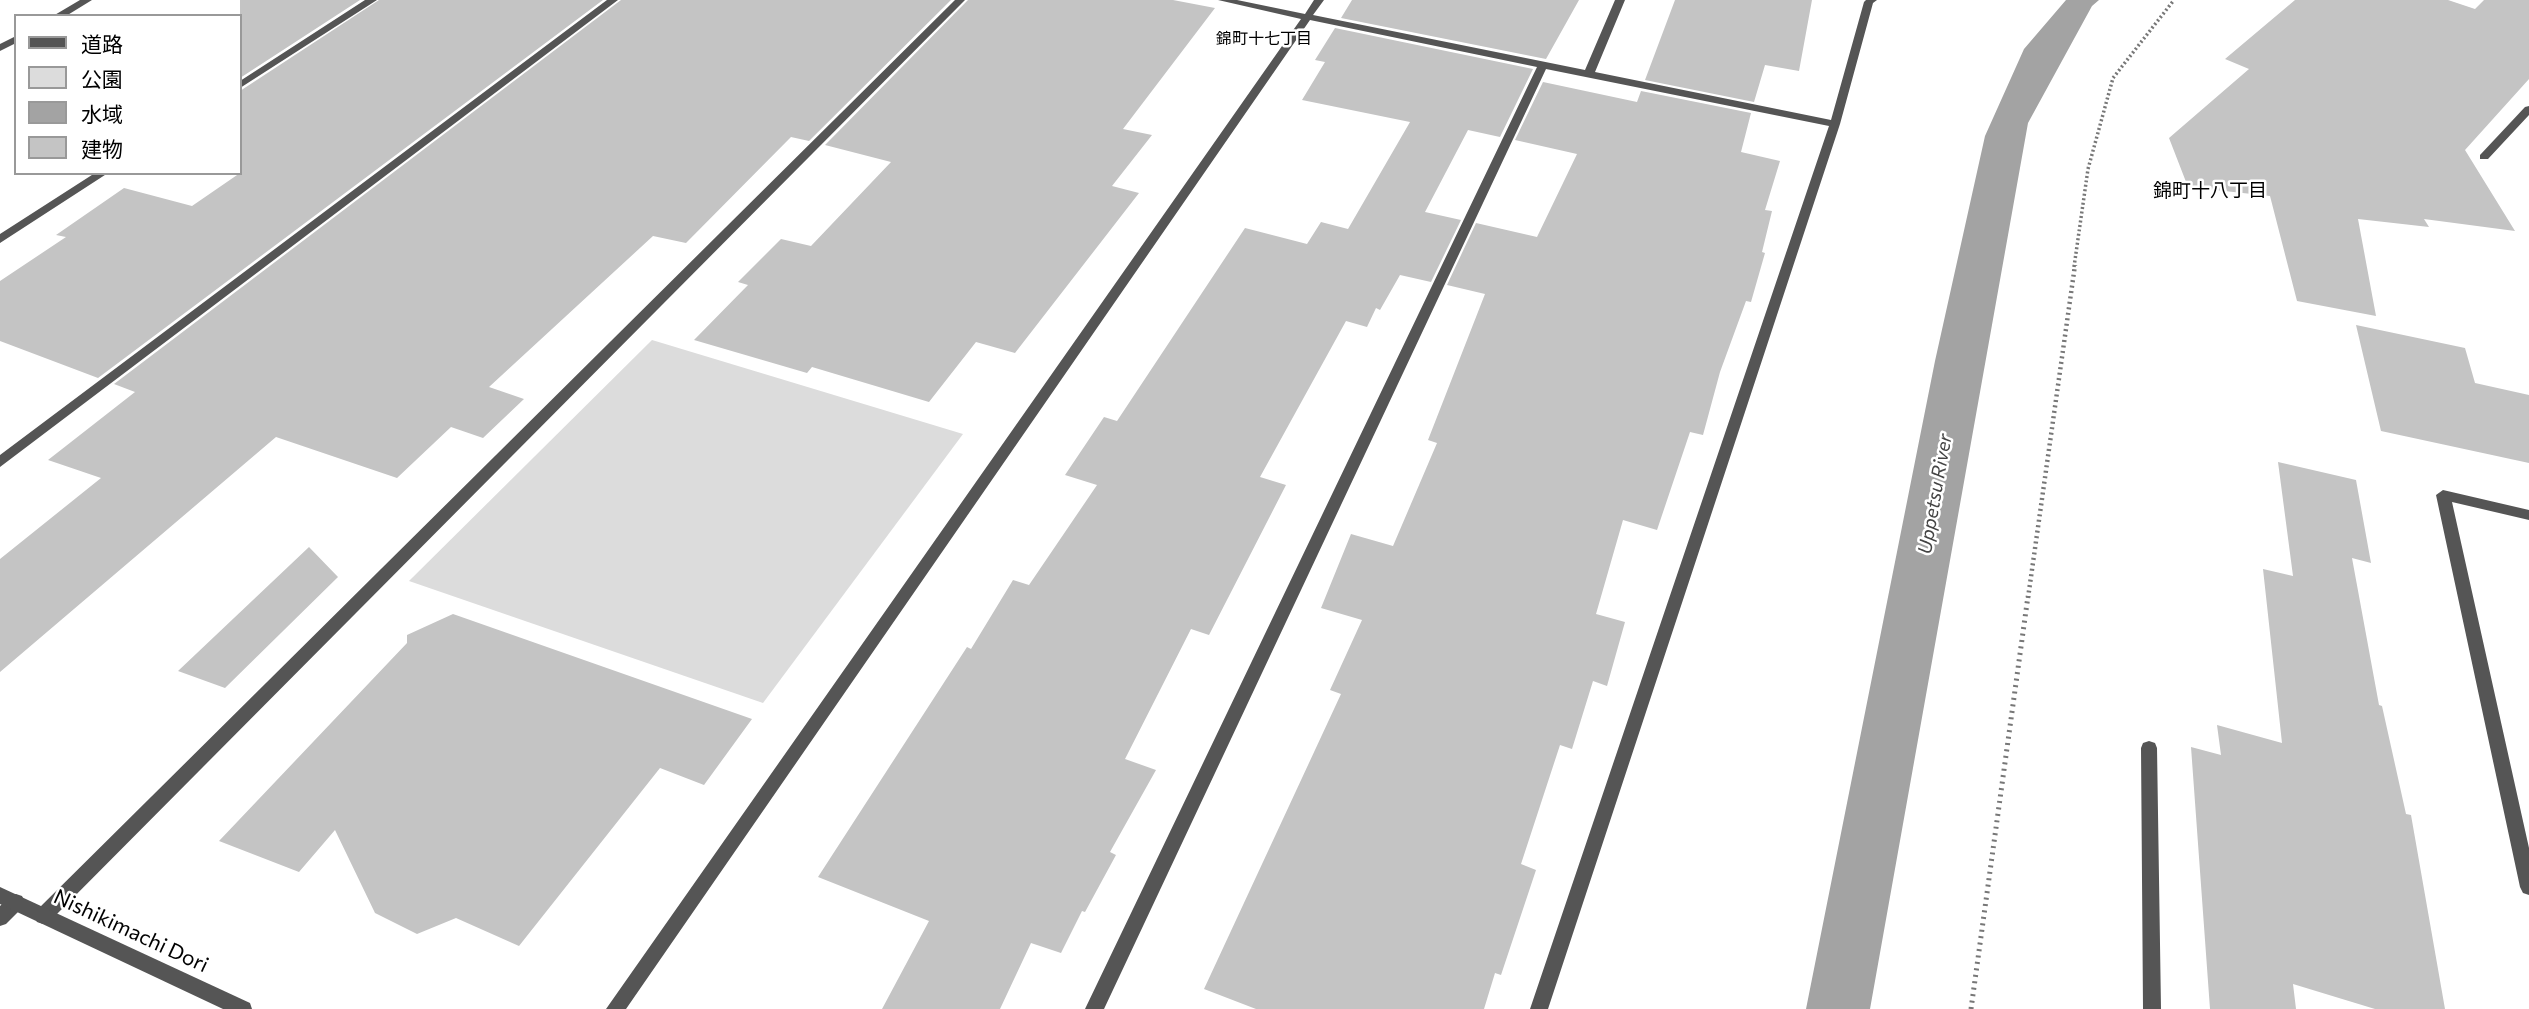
<!DOCTYPE html>
<html>
<head>
<meta charset="utf-8">
<style>
  body { margin:0 }
  #map { position:relative; width:2529px; height:1009px; overflow:hidden; background:#fff; font-family:Commissioner,"Noto Sans JP",sans-serif }
  canvas { display:block }
  .legend { position:absolute; left:14px; top:14px; width:228px; height:161px; box-sizing:border-box; background:#fff; border:2px solid #999; margin:0; padding:9px 12px; list-style:none; font-size:21px; color:#000 }
  .legend li { display:flex; align-items:center; gap:14px; height:35px }
  .legend b { width:35px; border:2px solid #999 }
</style>
</head>
<body>
<div id="map">
<canvas width="2529" height="1009"></canvas>
<ul class="legend">
<li><b style="height:9px;background:#555"></b>道路</li>
<li><b style="height:19px;background:#dcdcdc"></b>公園</li>
<li><b style="height:19px;background:#a3a3a3"></b>水域</li>
<li><b style="height:19px;background:#c4c4c4"></b>建物</li>
</ul>
</div>
<script>
const ctx = document.querySelector('canvas').getContext('2d');
ctx.lineJoin = 'round';
function fillPath(path, color) { ctx.fillStyle = color; ctx.fill(path, 'evenodd'); }
const shape = rows => new Path2D(rows.map(r => 'M' + r).join(''));
function trace(path, color, width, dash) { ctx.strokeStyle = color; ctx.lineWidth = width; ctx.lineCap = dash ? 'butt' : 'round'; ctx.setLineDash(dash || []); ctx.stroke(path); }
function write(font, color, halo, rows, align = 'center') {
  ctx.font = font + ' Commissioner,"Noto Sans JP",sans-serif'; ctx.lineWidth = 5; ctx.setLineDash([]); ctx.textBaseline = 'middle'; ctx.strokeStyle = halo; ctx.fillStyle = color; for (const [text, x, y, turn = 0] of rows) {
    ctx.save(); ctx.translate(x, y); ctx.rotate((+turn || 0) * Math.PI / 180); ctx.textAlign = isNaN(turn) ? turn : align; if (halo) ctx.strokeText(text, 0, 0); ctx.fillText(text, 0, 0); ctx.restore();
  }
}
const green = shape([
  [652,340,963,434,763,703,409,581]
]);
const water = shape([
  [2066,0,2099,0,2092,6,2028,123,1870,1009,1806,1009,1935,361,1985,136,2024,49]
]);
const building = shape([
  [240,0,360,0,240,78],
  [379,0,603,0,98,378,0,341,0,281,66,237,56,235,124,188,192,206,240,173,240,91],
  [621,0,951,0,809,141,791,137,686,243,653,236,489,387,524,399,483,438,451,427,397,478,276,437,0,672,0,559,101,478,48,460,135,392,114,384],
  [968,0,1173,0,1215,8,1123,129,1152,135,1112,186,1139,193,1015,353,976,342,929,402,812,367,807,373,694,340,748,285,738,282,781,239,811,246,891,162,825,145],
  [1352,0,1579,0,1546,59,1341,18],
  [1675,0,1812,0,1799,71,1765,65,1754,102,1645,80],
  [2295,0,2448,0,2475,9,2484,0,2529,0,2529,79,2465,150,2515,231,2424,219,2429,227,2358,219,2376,316,2297,301,2270,196,2188,187,2169,138,2249,69,2225,59],
  [1335,28,1533,69,1500,137,1468,130,1425,212,1461,220,1431,282,1400,275,1380,310,1376,308,1367,327,1346,321,1260,477,1286,485,1209,635,1191,629,1125,759,1156,770,1110,852,1116,855,1085,912,1082,911,1061,953,1031,943,1000,1009,882,1009,929,921,818,877,967,647,971,649,1013,580,1029,585,1097,485,1065,475,1104,417,1117,421,1245,228,1307,244,1321,222,1348,229,1410,122,1302,100,1325,62,1315,60],
  [1543,82,1637,102,1641,91,1751,113,1741,152,1780,161,1765,210,1772,211,1762,252,1765,253,1751,302,1746,301,1720,372,1703,435,1690,432,1657,530,1623,520,1596,614,1625,622,1607,686,1593,681,1572,749,1560,745,1521,864,1536,870,1501,975,1495,973,1484,1009,1256,1009,1204,989,1341,694,1330,690,1362,620,1321,608,1351,534,1393,546,1437,443,1428,440,1485,294,1447,285,1476,223,1537,237,1577,154,1515,140],
  [2356,325,2465,348,2475,383,2529,395,2529,463,2381,431],
  [2278,462,2356,480,2371,563,2352,558,2379,705,2382,706,2406,814,2411,815,2445,1009,2375,1009,2293,984,2296,1009,2210,1009,2191,747,2221,755,2217,725,2282,743,2263,569,2293,576],
  [309,547,338,577,225,688,178,671],
  [453,614,752,719,704,785,660,768,519,946,456,918,417,934,375,913,335,830,299,872,219,841,407,643,407,635]
]);
const pathFar2 = shape([
  [2074,267,2088,169,2113,78,2174,0]
]);
const pathFar1 = shape([
  [2028,598,2075,265]
]);
const path = shape([
  [1971,1009,2028,596]
]);
const service = shape([
  [2529,106,2529,115,2488,159,2480,159,2480,155,2525,107,2529,106],
  [2149,741,2155,743,2157,748,2161,1009,2143,1009,2141,748,2143,743,2149,741]
]);
const minor = shape([
  [80,0,92,0,66,16,53,16,80,0],
  [365,0,377,0,240,88,240,81,365,0],
  [607,0,618,0,0,467,0,455,607,0],
  [955,0,965,0,49,922,43,924,37,922,34,916,37,910,955,0],
  [1218,0,1237,0,1305,14,1314,0,1324,0,1313,15,1585,70,1615,0,1625,0,1595,72,1831,120,1864,2,1866,0,1877,0,1873,3,1840,124,1548,1009,1530,1009,1829,126,1546,69,1104,1009,1085,1009,1537,67,1310,20,626,1009,606,1009,1301,19,1218,0],
  [16,36,16,43,0,51,0,44,16,36],
  [95,173,108,173,0,243,0,234,95,173],
  [2443,490,2529,510,2529,520,2452,502,2529,848,2529,895,2523,893,2520,887,2436,495,2443,490],
  [16,894,22,896,25,902,22,908,6,924,0,926,0,906,10,896,16,894]
]);
const tertiary = shape([
  [0,887,250,1003,252,1009,223,1009,0,904,0,887]
]);
const farNeighbourhoodnames = [
  ["錦町十七丁目",1264,39]
];
const neighbourhoodNames = [
  ["錦町十八丁目",2210,191]
];
const waterNames = [
  ["Uppetsu River",1935,494,-80]
];
const nearStreetnames = [
  ["Nishikimachi Dori",131,931,25]
];
fillPath(green, '#dcdcdc');
fillPath(water, '#a3a3a3');
fillPath(building, '#c4c4c4');
trace(pathFar2, '#777', 3.5, [2, 2.5]);
trace(pathFar1, '#777', 4.5, [2, 3.5]);
trace(path, '#777', 5, [2, 4.5]);
fillPath(service, '#555');
fillPath(minor, '#555');
fillPath(tertiary, '#555');
write('16px', '#000', '#fff', farNeighbourhoodnames);
write('19px', '#000', '#fff', neighbourhoodNames);
write('italic 19px', '#444', '#fff', waterNames);
write('21px', '#000', '#fff', nearStreetnames);
</script>
</body>
</html>
